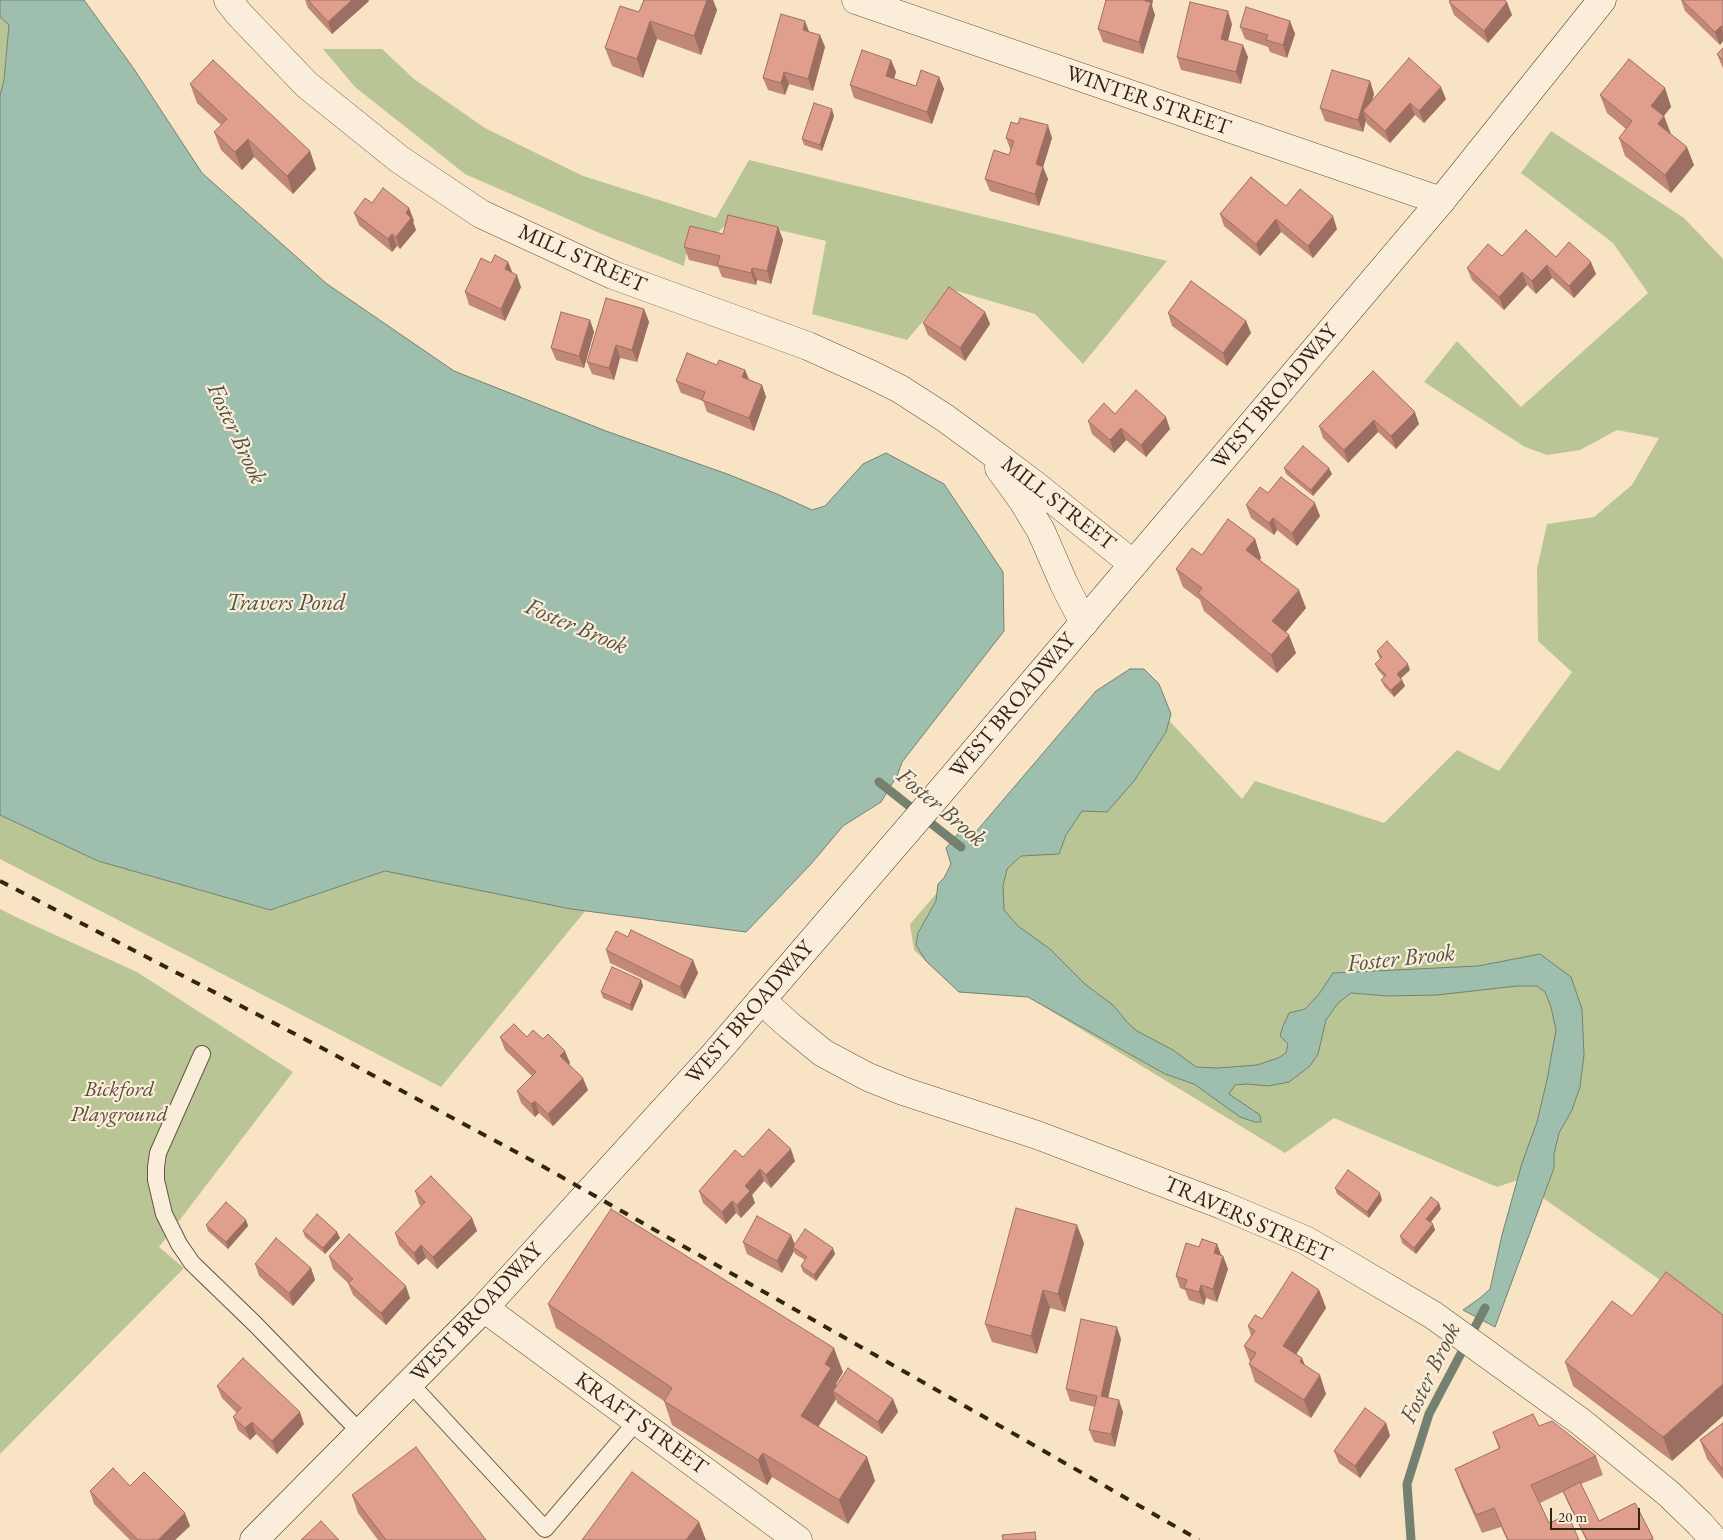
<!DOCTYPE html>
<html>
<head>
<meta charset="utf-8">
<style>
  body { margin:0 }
  #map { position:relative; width:1723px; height:1540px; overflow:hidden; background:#f8e4c4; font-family:"EB Garamond",serif }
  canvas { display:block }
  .scale { position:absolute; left:1550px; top:1508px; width:90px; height:22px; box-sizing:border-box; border:2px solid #332514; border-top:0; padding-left:6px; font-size:15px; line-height:18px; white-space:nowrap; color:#332514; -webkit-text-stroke:4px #faedd9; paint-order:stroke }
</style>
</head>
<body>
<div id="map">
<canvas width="1723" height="1540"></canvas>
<div class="scale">20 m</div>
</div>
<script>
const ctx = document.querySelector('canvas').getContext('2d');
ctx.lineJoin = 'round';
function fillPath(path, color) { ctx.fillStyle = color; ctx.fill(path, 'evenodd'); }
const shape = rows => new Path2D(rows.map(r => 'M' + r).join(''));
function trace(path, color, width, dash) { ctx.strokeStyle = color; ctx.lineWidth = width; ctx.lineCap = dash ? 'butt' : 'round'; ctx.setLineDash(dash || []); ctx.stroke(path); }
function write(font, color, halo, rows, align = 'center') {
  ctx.font = font + ' "EB Garamond",serif'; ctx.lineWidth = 4.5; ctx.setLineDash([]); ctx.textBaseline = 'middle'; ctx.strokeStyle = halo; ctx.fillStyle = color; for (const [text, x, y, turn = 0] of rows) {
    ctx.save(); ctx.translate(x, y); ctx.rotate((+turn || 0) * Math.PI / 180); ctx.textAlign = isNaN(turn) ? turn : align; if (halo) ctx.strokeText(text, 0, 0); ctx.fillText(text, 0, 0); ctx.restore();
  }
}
const green = shape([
  [0,17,9,25,4,80,0,96],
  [323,49,382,49,414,79,485,128,583,176,716,218,749,160,1167,261,1083,364,1035,314,950,289,907,340,812,314,826,241,732,219,716,234,690,231,684,266,602,234,465,174,355,87],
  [1551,131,1684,218,1723,259,1723,1324,1543,1198,1554,1168,1497,1187,1334,1118,1285,1153,1028,997,959,992,914,950,910,924,1126,674,1242,799,1255,781,1384,823,1457,750,1499,771,1572,672,1538,641,1537,569,1547,524,1594,517,1632,485,1659,438,1617,430,1580,450,1547,455,1525,447,1424,382,1457,341,1521,407,1648,293,1613,243,1521,173],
  [0,815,98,861,270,910,385,871,586,910,441,1087,0,859],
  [0,909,20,919,137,972,293,1072,159,1247,184,1268,0,1454]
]);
const water = shape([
  [0,0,84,0,134,69,202,173,327,284,454,371,606,431,730,475,777,494,812,510,825,506,863,464,886,453,944,484,1003,572,1004,631,902,762,897,776,881,802,843,826,811,864,746,932,571,909,385,871,270,910,98,861,0,815,0,96,4,80,9,25,0,17,0,0],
  [1130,669,1144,669,1159,684,1171,714,1166,732,1134,781,1107,812,1082,811,1066,835,1059,854,1021,856,1007,869,1003,886,1004,910,1018,926,1050,949,1086,985,1113,1005,1128,1023,1137,1031,1173,1050,1196,1067,1218,1068,1257,1065,1278,1058,1286,1053,1288,1044,1280,1036,1283,1026,1289,1013,1305,1009,1319,994,1333,973,1478,966,1540,954,1571,977,1582,1009,1584,1055,1580,1087,1572,1110,1559,1133,1554,1154,1554,1168,1495,1327,1463,1310,1480,1298,1490,1289,1502,1235,1522,1163,1537,1122,1547,1080,1556,1030,1551,1007,1545,992,1537,986,1517,986,1437,995,1387,996,1351,993,1338,1003,1326,1020,1318,1054,1310,1066,1289,1082,1268,1086,1247,1084,1235,1085,1229,1094,1260,1115,1261,1122,1255,1122,1240,1117,1194,1084,1165,1074,1028,997,959,992,926,961,916,945,918,933,936,901,938,884,944,878,951,864,946,848,962,829,965,832,975,833,1096,691,1130,669]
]);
const stream = shape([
  [879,782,961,847],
  [1411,1540,1407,1484,1429,1414,1485,1308]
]);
const lane = shape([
  [202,1054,158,1153,156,1167,156,1180,164,1214,179,1244,192,1263,255,1324,361,1433],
  [410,1383,545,1529,637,1421]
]);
const street = shape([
  [228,0,239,14,307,85,399,159,481,214,613,275,808,346,870,374,900,389,945,418,982,445,1035,485,1133,564],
  [856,0,1441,201],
  [999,468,1023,501,1041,531,1064,584,1084,623],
  [761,1000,790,1026,823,1053,868,1077,903,1091,1037,1135,1222,1205,1305,1240,1333,1256,1433,1315,1581,1422,1669,1494,1700,1524,1714,1540],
  [484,1308,798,1540]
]);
const secondary = shape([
  [254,1540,484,1308,715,1054,942,790,1441,201,1602,0]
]);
const rail = shape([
  [0,881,322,1048,544,1167,1030,1443,1199,1540]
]);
const wall = shape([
  [305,0,368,0,369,1,332,34,308,8],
  [644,0,713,0,717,10,701,55,657,39,643,78,612,66,605,48,639,12],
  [1448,0,1504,0,1512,15,1488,43,1454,15,1449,2,1450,1],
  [1681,0,1723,0,1723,41,1720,45,1685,11],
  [1152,6,1155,15,1143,54,1103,42,1098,29],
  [1290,21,1295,34,1287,58,1270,52,1268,47,1245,39,1240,27],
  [1232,24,1228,41,1248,57,1241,84,1181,70,1177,57],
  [809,32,820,35,825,47,813,91,789,84,785,95,768,90,763,78],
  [1723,48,1723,68,1722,66,1717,54],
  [891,60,896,72,894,79,916,86,939,77,944,89,932,124,854,98,850,85],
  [1370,81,1374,94,1372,100,1446,99,1424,123,1415,115,1390,143,1367,124,1366,120,1363,132,1325,121,1320,108],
  [190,84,310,151,316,169,293,194,254,157,242,170,221,150,214,132,221,125,197,103],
  [1665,88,1671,107,1664,116,1671,134,1694,165,1671,193,1625,156,1619,138,1626,129,1607,113,1600,95],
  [834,116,822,151,804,145,802,139],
  [1006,138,1052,138,1043,167,1048,179,1039,206,990,191,985,179,1009,155,1011,151],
  [372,203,409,208,414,221,413,222,416,230,400,249,397,246,392,252,359,225,354,213],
  [1286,206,1337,229,1313,258,1281,232,1260,256,1224,226,1220,214],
  [778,227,783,240,771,284,757,280,756,285,722,277,718,267,689,260,684,247,723,234],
  [1502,256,1556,257,1596,274,1574,298,1552,278,1536,294,1527,285,1504,310,1472,280,1467,268],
  [508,262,512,272,521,287,505,321,469,305,465,292,491,263],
  [644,309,649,322,637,362,620,358,614,380,592,374,587,362],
  [985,312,990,324,965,361,928,335,923,323],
  [1168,313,1246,321,1251,333,1227,366,1172,326],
  [590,320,594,332,584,368,556,360,551,348],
  [717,365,745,370,749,380,762,385,766,397,754,431,707,412,703,401,681,393,676,381],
  [1373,371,1419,424,1396,449,1378,432,1348,463,1323,438,1319,426],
  [1115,414,1170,429,1146,457,1126,440,1114,453,1092,434,1088,421],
  [1284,468,1332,474,1313,496,1286,474],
  [1268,493,1320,516,1297,546,1277,530,1274,535,1251,518,1246,505],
  [1255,539,1261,558,1260,560,1306,608,1286,632,1289,635,1296,653,1277,673,1204,611,1200,600,1183,587,1176,569,1202,555],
  [1377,651,1410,670,1401,678,1405,686,1394,697,1384,686,1381,680,1384,677,1378,670,1375,664,1381,659,1379,657],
  [628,937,693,960,698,973,685,999,610,963,606,950],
  [641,980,643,986,632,1011,603,998,601,992],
  [500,1037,527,1037,543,1039,570,1063,569,1064,588,1090,553,1126,539,1113,535,1117,521,1103,517,1091,532,1076,505,1050],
  [743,1157,795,1161,771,1188,764,1181,752,1195,755,1203,741,1218,736,1213,726,1224,703,1203,699,1191],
  [1335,1188,1382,1200,1369,1218,1337,1194],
  [415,1191,472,1218,477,1231,437,1269,426,1258,418,1265,399,1245,395,1233,421,1206,419,1204],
  [1441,1209,1431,1222,1435,1230,1416,1254,1402,1243,1400,1236],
  [246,1220,248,1226,228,1249,208,1231,206,1225],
  [303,1231,337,1232,340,1238,325,1254,305,1237],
  [743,1242,795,1244,835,1254,816,1281,803,1272,801,1266,805,1260,795,1254,794,1251,782,1273,747,1254],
  [1084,1243,1065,1312,1050,1308,1037,1354,992,1342,985,1324],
  [1217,1244,1221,1256,1223,1256,1228,1269,1217,1302,1206,1298,1204,1305,1189,1300,1185,1290,1180,1288,1176,1276,1199,1247],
  [329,1256,410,1298,386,1325,353,1295,348,1283,333,1269],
  [255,1264,311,1268,315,1280,293,1306,259,1276],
  [1319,1290,1326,1308,1296,1354,1302,1358,1305,1366,1326,1394,1311,1418,1255,1382,1249,1364,1250,1362,1244,1346,1251,1336,1248,1326],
  [548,1304,843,1372,836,1384,837,1385,893,1399,898,1412,882,1434,837,1403,836,1399,818,1426,867,1457,875,1481,848,1524,772,1477,767,1485,672,1425,664,1401,556,1328],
  [1632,1316,1672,1461,1573,1386,1565,1362],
  [1121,1339,1108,1397,1123,1412,1115,1447,1094,1442,1089,1430,1095,1407,1070,1401,1066,1389],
  [217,1386,304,1424,277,1454,256,1434,250,1440,238,1430,233,1417,237,1413,222,1398],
  [1386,1423,1390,1436,1360,1478,1339,1463,1334,1451],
  [1723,1423,1723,1479,1707,1459,1700,1440],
  [1539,1426,1596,1456,1603,1475,1581,1484,1599,1521,1635,1503,1654,1540,1586,1540,1568,1503,1563,1492,1540,1503,1549,1523,1579,1540,1507,1540,1501,1527,1482,1533,1462,1488,1455,1469,1499,1449,1493,1432],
  [130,1486,190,1526,175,1540,130,1540,94,1504,90,1491],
  [352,1495,486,1540,378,1540,358,1513]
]);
const shadedWall = shape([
  [352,0,368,0,369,1,332,34,328,22],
  [707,0,713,0,717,10,701,55,694,36],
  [1145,0,1153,0,1152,6,1155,15,1143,54,1139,42],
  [1507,2,1512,15,1488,43,1484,31],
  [1228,11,1232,24,1225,52,1221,39],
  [650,21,657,39,643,78,637,59],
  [805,21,810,34,803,30],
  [1290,21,1295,34,1287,58,1283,45],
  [1721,26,1723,32,1723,41,1720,45,1715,32],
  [820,35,825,47,813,91,808,79],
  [1243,45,1248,57,1241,84,1236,72],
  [891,60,896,72,891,88,886,76],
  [784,72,789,84,785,95,781,83],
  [939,77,944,89,932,124,927,112],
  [1370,81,1374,94,1368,115,1363,111,1366,120,1363,132,1358,120],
  [1441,87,1446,99,1424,123,1419,111],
  [1665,88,1671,107,1657,124,1651,106],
  [1410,103,1415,115,1390,143,1385,131],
  [832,109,834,116,822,151,820,145],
  [1664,116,1671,135,1658,124],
  [1048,125,1052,138,1040,177,1036,164],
  [248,139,254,157,242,170,235,152],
  [1687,147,1694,165,1671,193,1665,175],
  [310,151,316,169,293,194,287,176],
  [1043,167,1048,179,1039,206,1035,194],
  [409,208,414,221,413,222,416,230,400,249,396,237,406,213],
  [1333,216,1337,229,1313,258,1308,246],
  [1276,219,1281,232,1260,256,1256,244],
  [778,227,783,240,771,284,767,271],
  [392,234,397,246,392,252,388,239],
  [508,262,513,274,505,269],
  [1591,262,1596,274,1574,298,1569,286],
  [1547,265,1552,278,1536,294,1532,281],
  [752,268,757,280,756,285,751,273],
  [1522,272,1527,285,1504,310,1499,297],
  [517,275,521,287,505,321,501,309],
  [644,309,649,322,637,362,632,350],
  [985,312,990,324,965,361,960,348],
  [590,320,594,332,584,368,579,356],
  [1246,321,1251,333,1227,366,1223,353],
  [616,345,620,358,614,380,609,368],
  [745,370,750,382,742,377],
  [762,385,766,397,754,431,749,418],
  [1415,412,1419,424,1396,449,1391,436],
  [1166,417,1170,429,1146,457,1141,445],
  [1374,420,1378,432,1348,463,1344,450],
  [1121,428,1126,440,1114,453,1110,440],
  [1329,468,1332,474,1313,496,1311,490],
  [1315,503,1320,516,1297,546,1292,533],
  [1273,518,1277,530,1274,535,1269,523],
  [1255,539,1261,558,1253,569,1246,550],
  [1299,590,1306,608,1279,640,1272,621],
  [1289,635,1296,653,1277,673,1271,655],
  [1408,664,1410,670,1399,680,1397,674],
  [1402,680,1405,686,1394,697,1391,690],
  [693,960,698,973,685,999,680,987],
  [641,980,643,986,632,1011,630,1005],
  [565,1051,570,1063,565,1068,560,1056],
  [583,1078,588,1090,553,1126,548,1114],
  [535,1101,539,1113,535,1117,531,1104],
  [791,1149,795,1161,771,1188,766,1175],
  [760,1169,764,1181,752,1195,755,1203,741,1218,737,1205,745,1186],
  [1380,1193,1382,1200,1369,1218,1367,1212],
  [732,1201,736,1213,726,1224,722,1212],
  [1439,1203,1441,1209,1428,1225,1426,1219],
  [472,1218,477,1231,437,1269,433,1257],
  [246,1220,248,1226,228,1249,226,1242],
  [1433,1224,1435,1230,1416,1254,1414,1248],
  [1077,1225,1084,1243,1065,1312,1058,1294],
  [337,1232,340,1238,325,1254,323,1248],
  [791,1235,796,1247,793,1247,794,1251,782,1273,777,1261],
  [1217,1244,1222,1257,1214,1253],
  [421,1245,426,1258,418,1265,414,1253],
  [833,1248,835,1254,816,1281,814,1275],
  [1223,1256,1228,1269,1217,1302,1213,1289],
  [311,1268,315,1280,293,1306,289,1293],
  [1201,1285,1206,1298,1204,1305,1199,1292],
  [406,1286,410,1298,386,1325,381,1313],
  [1043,1290,1050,1308,1037,1354,1031,1336],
  [1319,1290,1326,1308,1290,1364,1283,1346],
  [1117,1327,1121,1339,1106,1408,1101,1396],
  [834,1348,843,1372,836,1384,840,1392,833,1391,836,1399,810,1440,801,1416,825,1364],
  [1302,1358,1309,1377,1300,1362],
  [1320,1375,1326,1394,1311,1418,1304,1400],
  [1723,1384,1723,1416,1672,1461,1663,1437],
  [893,1399,898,1412,882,1434,878,1422],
  [1119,1400,1123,1412,1115,1447,1111,1434],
  [300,1412,304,1424,277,1454,272,1441],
  [252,1422,256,1434,250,1440,245,1428],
  [1386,1423,1390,1436,1360,1478,1355,1466],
  [763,1453,772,1477,767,1485,758,1460],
  [867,1457,875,1481,848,1524,839,1500],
  [185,1513,190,1526,175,1540,158,1540],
  [699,1522,706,1540,686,1540]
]);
const building = shape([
  [308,0,352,0,328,22,308,0],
  [644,0,707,0,694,36,650,21,637,59,605,48,620,6,639,12,644,0],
  [1106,0,1145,0,1145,1,1151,2,1139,42,1098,29,1106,0],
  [1451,0,1504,0,1507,2,1484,31,1449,2,1451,0],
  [1682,0,1723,0,1723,28,1721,26,1715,32,1682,0],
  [1190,2,1228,11,1221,39,1243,45,1236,72,1177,57,1190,2],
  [1246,7,1290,21,1283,45,1266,40,1268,35,1240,27,1246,7],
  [781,14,805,21,803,30,820,35,808,79,784,72,781,83,763,78,781,14],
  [1723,48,1723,60,1717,54,1723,48],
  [862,50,891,60,886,76,916,86,921,70,939,77,927,112,850,85,862,50],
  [1409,58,1441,87,1419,111,1410,103,1385,131,1363,111,1409,58],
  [1629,59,1665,88,1651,106,1664,116,1658,124,1687,147,1665,175,1619,138,1632,121,1600,95,1629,59],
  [213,60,310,151,287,176,248,139,235,152,214,132,227,119,190,84,213,60],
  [1332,70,1370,81,1358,120,1320,108,1332,70],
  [814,103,832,109,820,145,802,139,814,103],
  [1020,118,1048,125,1036,164,1043,167,1035,194,985,179,994,150,1009,155,1014,141,1006,138,1011,122,1018,124,1020,118],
  [1251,177,1286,206,1300,189,1333,216,1308,246,1276,219,1256,244,1220,214,1251,177],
  [383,188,409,208,406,213,411,218,396,237,392,234,388,239,354,213,365,198,372,203,383,188],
  [728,215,778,227,767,271,752,268,751,273,717,265,720,256,684,247,690,226,723,234,728,215],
  [1526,230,1556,257,1569,242,1591,262,1569,286,1547,265,1532,281,1522,272,1499,297,1467,268,1488,244,1502,256,1526,230],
  [495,255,508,262,505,269,517,275,501,309,465,292,481,258,491,263,495,255],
  [1191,281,1246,321,1223,353,1168,313,1191,281],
  [949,287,985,312,960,348,923,323,949,287],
  [606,298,644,309,632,350,616,345,609,368,587,362,606,298],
  [561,312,590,320,579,356,551,348,561,312],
  [687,353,717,365,719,360,745,370,742,377,762,385,749,418,702,400,705,392,676,381,687,353],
  [1373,371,1415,412,1391,436,1374,420,1344,450,1319,426,1373,371],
  [1136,390,1166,417,1141,445,1121,428,1110,440,1088,421,1104,403,1115,414,1136,390],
  [1303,446,1329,468,1311,490,1284,468,1303,446],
  [1281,477,1315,503,1292,533,1273,518,1269,523,1246,505,1260,487,1268,493,1281,477],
  [1228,519,1255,539,1246,550,1299,590,1272,621,1289,635,1271,655,1198,593,1202,588,1176,569,1192,548,1202,555,1228,519],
  [1387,641,1408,664,1397,674,1402,680,1391,690,1381,680,1386,675,1375,664,1382,657,1377,651,1387,641],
  [631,930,693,960,680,987,606,950,616,931,628,937,631,930],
  [612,967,641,980,630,1005,601,992,612,967],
  [514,1024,527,1037,533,1030,543,1039,548,1034,565,1051,560,1056,583,1078,548,1114,535,1101,531,1104,517,1091,536,1072,500,1037,514,1024],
  [769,1129,791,1149,766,1175,760,1169,745,1186,750,1191,737,1205,732,1201,722,1212,699,1191,735,1150,743,1157,769,1129],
  [1348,1170,1380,1193,1367,1212,1335,1188,1348,1170],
  [431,1176,472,1218,433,1257,421,1245,414,1253,395,1233,425,1202,415,1191,431,1176],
  [1431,1197,1439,1203,1426,1219,1433,1224,1414,1248,1400,1236,1431,1197],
  [226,1202,246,1220,226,1242,206,1225,226,1202],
  [1016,1208,1077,1225,1058,1294,1043,1290,1031,1336,985,1324,1016,1208],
  [611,1209,834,1348,825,1364,831,1368,801,1416,867,1457,839,1500,763,1453,758,1460,664,1401,672,1388,548,1304,611,1209],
  [317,1214,337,1232,323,1248,303,1231,317,1214],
  [757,1216,791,1235,777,1261,743,1242,757,1216],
  [805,1229,833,1248,814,1275,801,1266,807,1257,793,1247,805,1229],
  [349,1234,406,1286,381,1313,348,1283,353,1279,329,1256,349,1234],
  [276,1238,311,1268,289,1293,255,1264,276,1238],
  [1202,1239,1217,1244,1214,1253,1223,1256,1213,1289,1201,1285,1199,1292,1184,1288,1187,1280,1176,1276,1186,1243,1199,1247,1202,1239],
  [1292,1272,1319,1290,1283,1346,1302,1358,1300,1362,1320,1375,1304,1400,1249,1364,1256,1353,1244,1346,1255,1331,1248,1326,1255,1315,1262,1319,1292,1272],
  [1666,1272,1723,1315,1723,1384,1663,1437,1565,1362,1612,1301,1632,1316,1666,1272],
  [1081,1319,1117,1327,1101,1396,1119,1400,1111,1434,1089,1430,1097,1396,1066,1389,1081,1319],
  [243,1358,300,1412,272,1441,252,1422,245,1428,233,1417,241,1408,217,1386,243,1358],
  [848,1368,893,1399,878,1422,833,1391,848,1368],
  [1365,1408,1386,1423,1355,1466,1334,1451,1365,1408],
  [1533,1414,1539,1426,1552,1421,1596,1456,1531,1485,1549,1523,1568,1515,1579,1540,1508,1540,1494,1508,1476,1515,1455,1469,1500,1448,1493,1432,1533,1414],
  [1723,1423,1723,1470,1700,1440,1723,1423],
  [416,1447,486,1540,386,1540,352,1495,416,1447],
  [113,1468,130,1486,144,1472,185,1513,158,1540,138,1540,90,1491,113,1468],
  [632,1472,699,1522,686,1540,582,1540,632,1472],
  [1580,1482,1599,1521,1635,1503,1653,1538,1650,1540,1587,1540,1563,1491,1580,1482],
  [321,1521,339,1540,301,1540,321,1521],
  [1035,1532,1036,1540,1003,1540,1002,1535,1035,1532]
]);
const streetNames = [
  ["WINTER STREET",1148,101,19],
  ["MILL STREET",582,259,24],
  ["WEST BROADWAY",1275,397,-50],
  ["MILL STREET",1058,504,38],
  ["WEST BROADWAY",1013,706,-50],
  ["WEST BROADWAY",750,1013,-49],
  ["TRAVERS STREET",1248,1220,24],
  ["WEST BROADWAY",477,1313,-47],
  ["KRAFT STREET",641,1424,36]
];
const parkNames = [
  ["Bickford",119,1090],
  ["Playground",119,1115]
];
const waterNames = [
  ["Foster Brook",236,434,65],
  ["Travers Pond",286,603],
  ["Foster Brook",576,627,23],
  ["Foster Brook",941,808,40],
  ["Foster Brook",1401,959,-6],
  ["Foster Brook",1431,1373,-64]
];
fillPath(green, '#bac596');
fillPath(water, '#9fbfae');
trace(water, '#748170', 1);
trace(stream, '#748170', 9);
trace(lane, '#645540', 18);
trace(street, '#645540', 29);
trace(secondary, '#332514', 29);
trace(lane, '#faedd9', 16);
trace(street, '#faedd9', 28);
trace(secondary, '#faedd9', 28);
trace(rail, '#332514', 4, [9, 9]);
fillPath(wall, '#c18878');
fillPath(shadedWall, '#9d6f62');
fillPath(building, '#e09e8c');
trace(building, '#9d6f62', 1);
write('22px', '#332514', '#faedd9', streetNames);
write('italic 22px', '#554d34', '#faedd9', parkNames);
write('italic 24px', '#535342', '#faedd9', waterNames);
</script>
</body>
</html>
